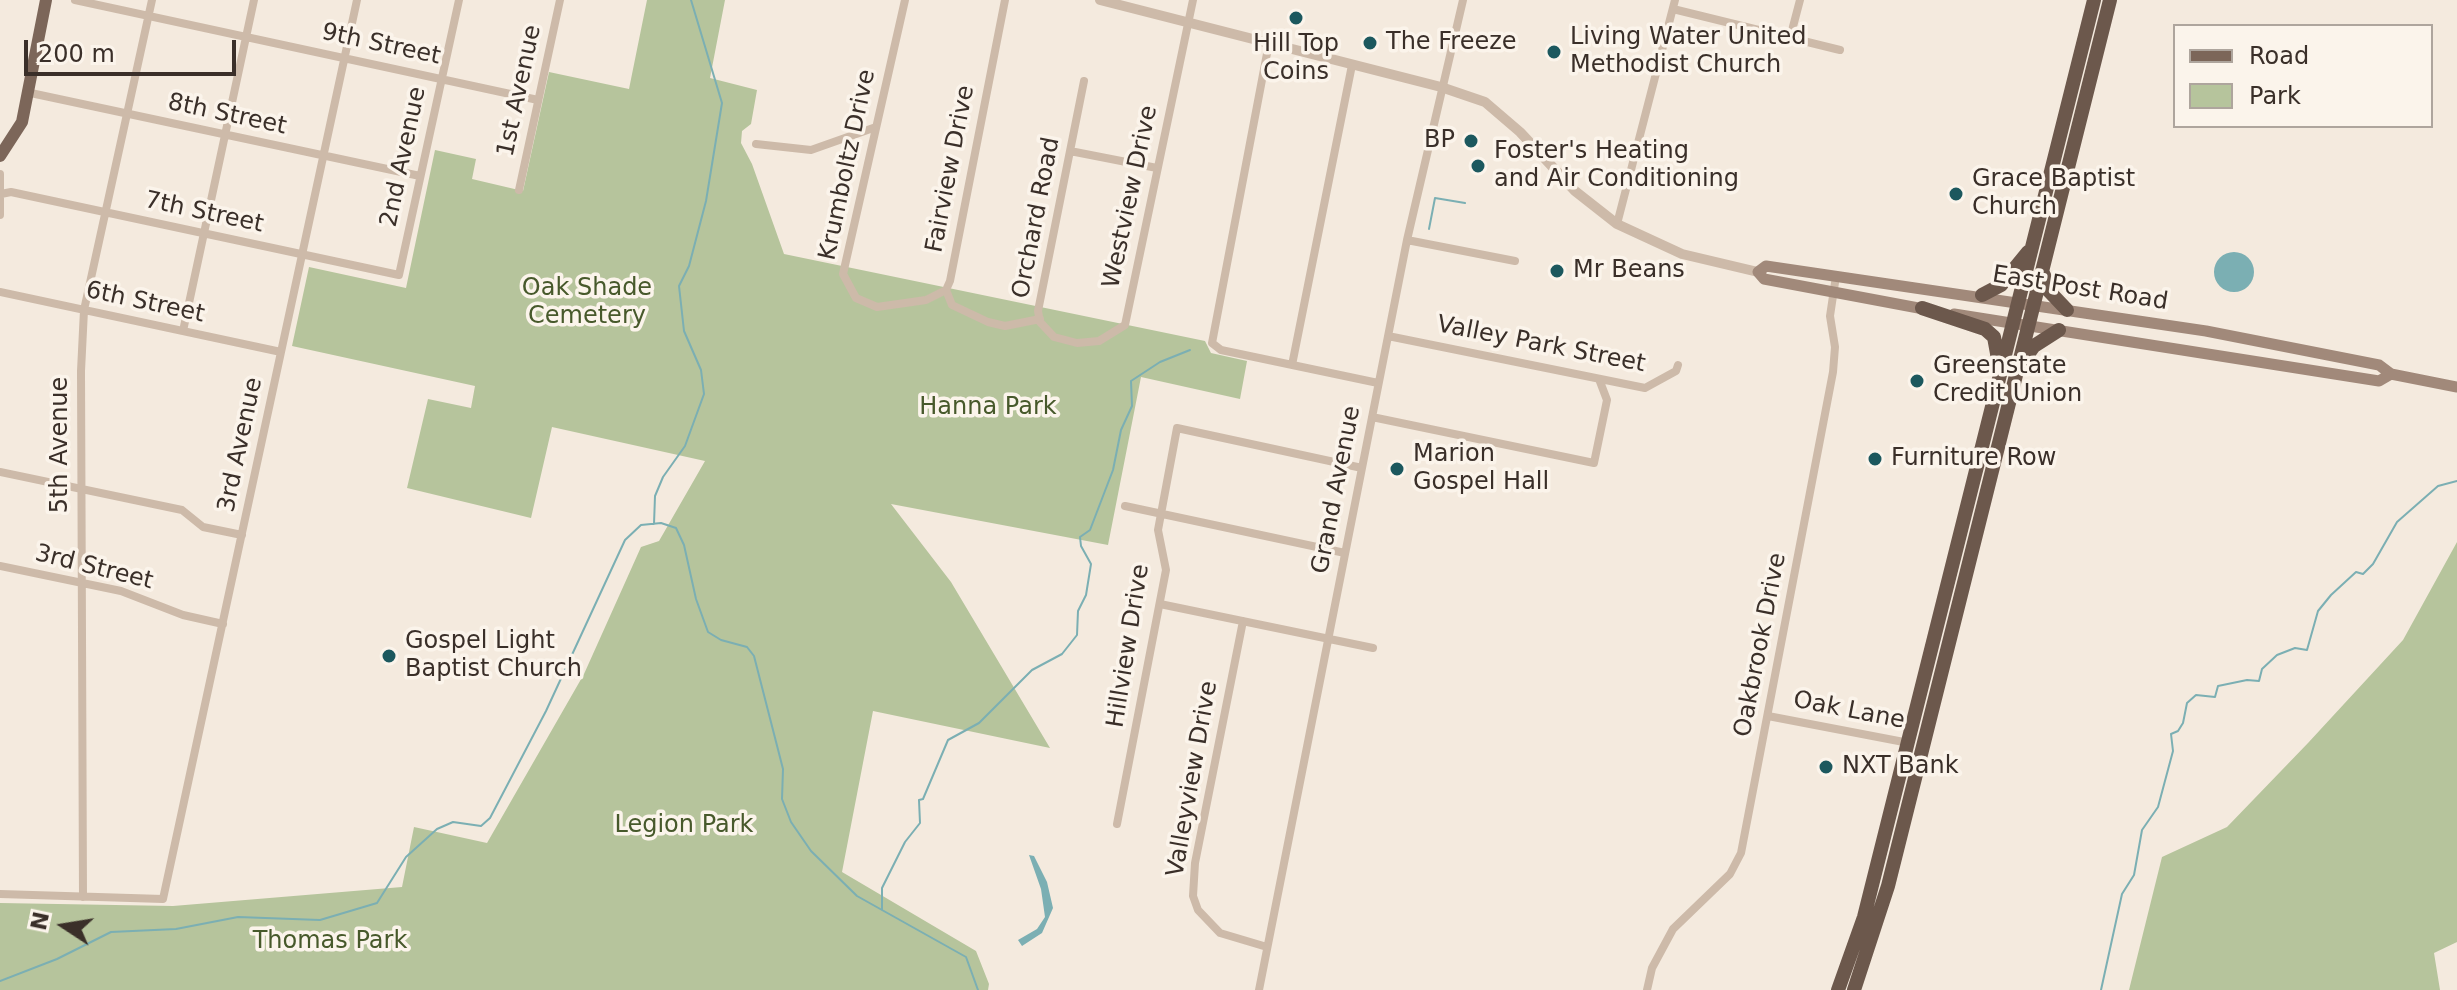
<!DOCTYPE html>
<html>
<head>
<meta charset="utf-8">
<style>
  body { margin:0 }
  #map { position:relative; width:2457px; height:990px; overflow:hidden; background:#f4eade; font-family:"DejaVu Sans",sans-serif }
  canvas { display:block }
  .legend { position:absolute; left:2173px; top:24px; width:260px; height:104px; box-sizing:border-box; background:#fbf4eb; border:2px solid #aea59d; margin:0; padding:10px 14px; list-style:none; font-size:24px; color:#3a2f29 }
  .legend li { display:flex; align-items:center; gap:16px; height:40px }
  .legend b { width:40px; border:2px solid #aea59d }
  .north { position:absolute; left:24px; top:886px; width:80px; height:80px; -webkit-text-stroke:6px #fbf4eb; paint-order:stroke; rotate:282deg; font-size:22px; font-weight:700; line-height:32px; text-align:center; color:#3a2f29 }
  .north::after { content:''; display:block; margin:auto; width:28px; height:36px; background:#3a2f29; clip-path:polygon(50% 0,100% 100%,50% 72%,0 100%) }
  .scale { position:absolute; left:24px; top:40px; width:212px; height:36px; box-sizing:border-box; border:4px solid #3a2f29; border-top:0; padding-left:10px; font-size:24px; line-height:28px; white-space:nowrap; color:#3a2f29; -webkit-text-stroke:6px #fbf4eb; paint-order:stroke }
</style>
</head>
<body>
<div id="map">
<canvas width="2457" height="990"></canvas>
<ul class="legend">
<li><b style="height:10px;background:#7c6659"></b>Road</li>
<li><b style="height:22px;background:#b6c49c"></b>Park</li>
</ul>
<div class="north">N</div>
<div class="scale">200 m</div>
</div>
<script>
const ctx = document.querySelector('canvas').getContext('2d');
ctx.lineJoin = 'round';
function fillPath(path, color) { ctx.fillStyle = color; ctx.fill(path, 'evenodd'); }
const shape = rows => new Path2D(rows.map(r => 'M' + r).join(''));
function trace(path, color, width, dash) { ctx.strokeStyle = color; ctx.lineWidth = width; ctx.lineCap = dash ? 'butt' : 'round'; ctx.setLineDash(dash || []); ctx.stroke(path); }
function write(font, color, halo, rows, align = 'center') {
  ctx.font = font + ' "DejaVu Sans",sans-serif'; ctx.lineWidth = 7; ctx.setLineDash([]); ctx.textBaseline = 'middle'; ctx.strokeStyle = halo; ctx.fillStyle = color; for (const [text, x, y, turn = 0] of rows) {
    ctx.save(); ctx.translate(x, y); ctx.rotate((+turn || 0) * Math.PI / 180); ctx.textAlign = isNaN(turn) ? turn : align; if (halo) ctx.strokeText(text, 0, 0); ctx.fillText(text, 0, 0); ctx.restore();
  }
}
const green = shape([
  [647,0,725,0,710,78,757,90,751,124,742,131,741,143,752,164,784,254,1205,341,1211,353,1247,361,1240,399,1141,377,1108,545,891,504,951,582,1050,748,873,711,842,872,976,951,989,984,988,990,0,990,0,903,173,906,402,887,414,827,487,843,584,674,641,547,659,541,705,461,552,427,531,518,407,488,428,399,471,408,475,386,292,346,309,267,406,288,435,150,476,159,472,179,523,191,549,72,629,89],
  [2457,542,2457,942,2434,953,2440,990,2129,990,2162,857,2227,827,2308,743,2403,640]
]);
const water = shape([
  '2214 272a20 20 0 1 1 40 0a20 20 0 1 1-40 0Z',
  [1029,855,1034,856,1047,882,1053,908,1042,933,1022,946,1018,940,1037,929,1045,917,1041,889]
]);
const stream = shape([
  [1429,229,1435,198,1465,203],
  [654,524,655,496,663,477,685,446,704,394,701,370,684,331,679,286,689,266,706,201,722,103,691,0],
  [882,910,882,888,905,842,920,823,919,800,923,799,948,740,979,723,1032,670,1062,654,1077,635,1078,611,1086,595,1091,564,1081,546,1080,537,1090,530,1113,470,1121,430,1132,406,1131,381,1160,362,1190,350],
  [0,981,57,959,111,932,176,929,238,917,320,920,377,903,406,857,437,829,453,822,481,826,490,818,546,711,625,540,641,525,661,523,676,528,684,545,696,599,708,632,721,640,747,647,754,656,783,769,782,799,791,822,811,851,857,896,966,957,978,990],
  [2101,990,2122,894,2134,875,2142,830,2158,807,2173,751,2171,734,2178,731,2183,723,2187,703,2196,695,2215,697,2218,686,2247,680,2259,681,2262,669,2277,655,2295,648,2307,650,2318,611,2331,595,2356,572,2363,574,2373,564,2397,522,2438,486,2457,481]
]);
const minor = shape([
  [75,0,538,100],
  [905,0,843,274,856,298,877,307,926,300,946,290,950,281,1005,0],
  [1673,9,1840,50],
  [1790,38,1800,0],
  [1269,43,1212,343,1221,350,1378,383],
  [1084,81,1038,311,1040,322,1054,337,1077,343,1099,341,1125,325,1193,0],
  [26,92,420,176],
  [756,144,811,150,876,127],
  [1070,151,1157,168],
  [0,174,0,215],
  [519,190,560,0],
  [1,194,11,192,399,275,459,0],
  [1617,224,1675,0],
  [1407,240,1515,261],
  [946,290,952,305,988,322,1005,326,1040,319],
  [0,292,281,352],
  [183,331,254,0],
  [1388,336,1645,388,1676,371,1678,365],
  [1292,365,1352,65],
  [1372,417,1594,463,1607,400,1599,379],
  [0,472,182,510,203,527,242,535],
  [1125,506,1345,553],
  [0,566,121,591,183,615,223,624],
  [1160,604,1373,648],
  [1243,621,1195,863,1193,896,1198,910,1220,933,1267,947],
  [1768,716,1909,743],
  [1117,824,1166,570,1158,530,1177,428,1362,468],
  [0,894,163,899,357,0],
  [83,897,81,371,84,310,152,0],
  [1259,990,1407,240,1463,0],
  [1647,990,1652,968,1673,929,1730,874,1741,853,1833,372,1835,347,1830,316,1836,276]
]);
const tertiary = shape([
  [1100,0,1441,87,1485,102,1520,132,1575,191,1617,224,1682,254,1758,272]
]);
const secondary = shape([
  [1929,310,1764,279,1758,272,1766,266,2206,331,2379,365,2391,374,2457,387],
  [1954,314,2379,381,2391,374]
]);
const primary = shape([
  [0,156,22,122,46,0]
]);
const trunk = shape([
  [2044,275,2048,290,2067,310],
  [1982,295,2001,285,2028,252],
  [1922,308,1985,329,1994,337,2000,370],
  [2024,360,2034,346,2059,330],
  [1838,990,1864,917,2094,0],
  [1854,990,1888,886,2110,0]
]);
const markers = [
  [1296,18,8,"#1c585e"],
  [1370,43,8,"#1c585e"],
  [1554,52,8,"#1c585e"],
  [1471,141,8,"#1c585e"],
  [1478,166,8,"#1c585e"],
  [1956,194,8,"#1c585e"],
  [1557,271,8,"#1c585e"],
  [1917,381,8,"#1c585e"],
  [1875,459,8,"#1c585e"],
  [1397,469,8,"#1c585e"],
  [389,656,8,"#1c585e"],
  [1826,767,8,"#1c585e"]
];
const poiNames = [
  ["Living Water United",1570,38],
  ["Methodist Church",1570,66],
  ["The Freeze",1386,43],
  ["Hill Top",1296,45,"center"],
  ["Coins",1296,73,"center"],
  ["BP",1455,141,"right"],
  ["Foster's Heating",1494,152],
  ["and Air Conditioning",1494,180],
  ["Grace Baptist",1972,180],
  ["Church",1972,208],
  ["Mr Beans",1573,271],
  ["Greenstate",1933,367],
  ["Credit Union",1933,395],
  ["Marion",1413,455],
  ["Gospel Hall",1413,483],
  ["Furniture Row",1891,459],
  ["Gospel Light",405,642],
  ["Baptist Church",405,670],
  ["NXT Bank",1842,767]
];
const streetNames = [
  ["9th Street",381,45,12],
  ["1st Avenue",520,91,-78],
  ["8th Street",227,115,12],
  ["2nd Avenue",404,157,-78],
  ["Krumboltz Drive",848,165,-78],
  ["Fairview Drive",951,169,-79],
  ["Westview Drive",1131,197,-78],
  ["7th Street",204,213,12],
  ["Orchard Road",1037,218,-79],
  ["East Post Road",2080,289,9],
  ["6th Street",145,303,12],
  ["Valley Park Street",1541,345,11],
  ["5th Avenue",61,445,-90],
  ["3rd Avenue",241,445,-78],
  ["Grand Avenue",1337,490,-79],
  ["3rd Street",94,568,14],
  ["Oakbrook Drive",1761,645,-79],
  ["Hillview Drive",1129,646,-81],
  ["Oak Lane",1849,711,11],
  ["Valleyview Drive",1193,779,-80]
];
const parkNames = [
  ["Oak Shade",587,289],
  ["Cemetery",587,317],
  ["Hanna Park",988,408],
  ["Legion Park",684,826],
  ["Thomas Park",330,942]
];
fillPath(green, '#b6c49c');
fillPath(water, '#7bafb3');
trace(stream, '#7bafb3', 2);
trace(minor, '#cdbaa9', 8);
trace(tertiary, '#cdbaa9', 10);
trace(secondary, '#a1897a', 11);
trace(primary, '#7c6659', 12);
trace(trunk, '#6c584c', 14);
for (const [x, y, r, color] of markers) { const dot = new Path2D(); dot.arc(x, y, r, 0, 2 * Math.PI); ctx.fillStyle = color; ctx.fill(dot); trace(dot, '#fbf4eb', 3); }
write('24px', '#3a2f29', '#fbf4eb', poiNames, 'left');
write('24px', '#3a2f29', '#fbf4eb', streetNames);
write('24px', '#47592b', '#fbf4eb', parkNames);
</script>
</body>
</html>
